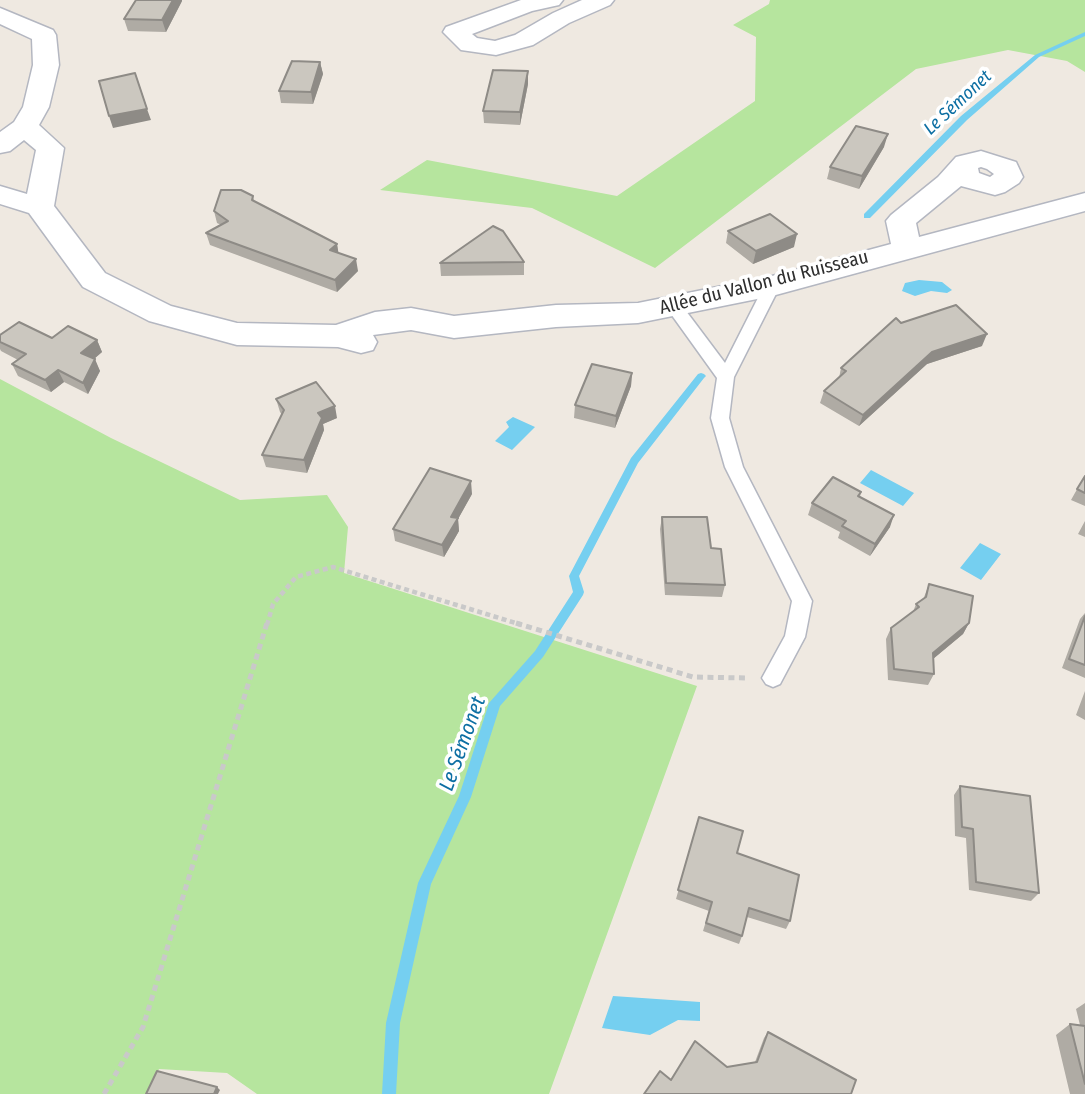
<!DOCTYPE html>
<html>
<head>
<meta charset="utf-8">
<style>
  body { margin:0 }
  canvas { display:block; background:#efe9e1 }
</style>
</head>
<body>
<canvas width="1085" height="1094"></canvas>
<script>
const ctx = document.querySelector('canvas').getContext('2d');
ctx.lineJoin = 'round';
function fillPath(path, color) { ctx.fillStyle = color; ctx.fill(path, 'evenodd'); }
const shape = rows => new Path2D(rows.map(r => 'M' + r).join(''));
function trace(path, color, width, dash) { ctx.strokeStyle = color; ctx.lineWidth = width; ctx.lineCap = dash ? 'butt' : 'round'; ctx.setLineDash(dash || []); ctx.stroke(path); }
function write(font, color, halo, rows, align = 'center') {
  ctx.font = font + ' "Fira Sans Condensed",sans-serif'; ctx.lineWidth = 7; ctx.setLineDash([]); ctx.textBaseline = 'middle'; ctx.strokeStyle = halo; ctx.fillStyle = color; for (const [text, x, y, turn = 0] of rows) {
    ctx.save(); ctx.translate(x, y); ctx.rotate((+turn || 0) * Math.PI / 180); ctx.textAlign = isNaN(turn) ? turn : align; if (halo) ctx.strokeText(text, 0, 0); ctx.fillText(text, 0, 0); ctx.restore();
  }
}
const green = shape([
  [770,0,1085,0,1085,72,1067,61,1008,50,916,69,655,268,532,208,380,190,427,160,617,196,755,101,756,37,733,25,769,4],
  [0,379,111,438,240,500,327,495,348,527,344,573,697,686,549,1094,257,1094,227,1073,159,1069,148,1094,0,1094]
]);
const water = shape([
  [919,280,942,282,952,290,947,293,931,291,915,296,902,291,905,283],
  [513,417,535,427,512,450,495,441,509,427,506,422],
  [871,470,914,493,903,506,860,483],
  [980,543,1001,554,981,580,960,568],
  [613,996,700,1002,700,1021,678,1020,650,1035,602,1028]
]);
const stream = shape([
  [1085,32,1085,36,1039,57,967,120,870,218,864,218,864,214,961,116,1035,55,1085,32],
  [701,373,704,374,706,376,704,378,638,463,579,576,584,592,583,595,543,657,500,706,471,797,431,884,400,1023,396,1094,382,1094,386,1023,418,883,459,796,489,703,535,651,573,592,569,576,631,458,698,374,701,373]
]);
const pathFar1 = shape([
  [267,625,273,604,296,577,333,567,522,625]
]);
const path = shape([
  [516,623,693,677,747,678],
  [104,1094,143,1027,267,623]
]);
const service = shape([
  [772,281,780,286,734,377,729,418,743,467,812,601,805,637,780,684,773,687,766,684,762,678,785,636,792,601,725,467,711,418,717,378,666,307,668,303,680,303,725,363,764,286,772,281]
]);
const minor = shape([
  [521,0,563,0,559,5,532,11,472,34,477,38,495,41,515,35,553,13,582,0,614,0,610,5,569,23,533,45,496,55,461,50,443,32,446,27,521,0],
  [0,8,53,30,56,35,59,65,49,107,39,125,64,148,54,206,105,273,171,306,237,323,336,325,375,312,411,308,454,316,556,305,638,303,772,276,891,244,886,221,891,215,938,177,956,157,981,151,1016,162,1023,177,1019,183,1005,192,995,195,961,186,916,223,919,237,1085,193,1085,211,772,296,638,323,556,327,454,338,411,330,373,335,377,342,373,350,361,353,338,347,237,345,149,321,83,287,29,213,0,204,0,186,27,194,36,150,24,140,10,151,0,153,0,132,14,122,23,107,33,65,32,39,0,24,0,8],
  [981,167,987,169,994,174,990,177,979,173,978,168,981,167]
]);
const wall = shape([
  [182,1,166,32,128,31,124,19],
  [320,62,323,74,313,104,281,103,279,91],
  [528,84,520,125,484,123,483,111],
  [884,147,859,189,827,179,830,167],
  [253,196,254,202,337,244,338,253,358,271,337,292,210,245,206,233,221,225,217,223,214,211],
  [728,231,794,247,753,264,726,243],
  [524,262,524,275,441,276,440,263],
  [901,323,982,346,927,364,859,426,820,403,824,391,839,378,841,368],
  [0,335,97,340,102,352,94,359,100,371,88,394,64,382,51,392,18,376,12,364,18,360,1,351,0,349],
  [632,373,631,386,615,428,574,418,575,405],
  [276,399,337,418,323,424,324,430,307,473,266,467,262,455,282,415,280,412],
  [1085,475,1085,506,1071,500],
  [861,492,860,497,890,527,870,556,838,538,840,532,808,515,812,503],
  [472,494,458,519,459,531,444,557,395,541,393,529],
  [662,517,711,548,725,585,722,597,665,595,660,529],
  [1085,521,1085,537,1078,534],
  [929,584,969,623,963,634,933,659,934,674,928,685,888,680,886,639,891,628,913,612,916,604,923,600],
  [1085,613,1085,678,1062,668,1080,619],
  [1085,691,1085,720,1076,715],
  [960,786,1039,893,1031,901,969,890,966,838,955,836,954,795],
  [699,817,737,853,790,921,786,929,747,917,742,936,739,944,703,931,709,911,676,899],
  [1085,1003,1085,1094,1070,1094,1056,1035,1070,1024,1080,1025,1076,1009],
  [768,1032,851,1094,671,1080,755,1062,764,1038]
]);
const shadedWall = shape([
  [173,0,182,0,182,1,166,32,162,20],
  [320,62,323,74,313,104,311,92],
  [528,71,528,84,520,125,520,112],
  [147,109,151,120,113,128,109,116],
  [888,134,884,147,859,189,862,176],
  [797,234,794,247,753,264,756,251],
  [337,244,339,256,330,250],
  [356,259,358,271,337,292,335,280],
  [987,334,982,346,927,364,859,426,863,415,932,352],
  [97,340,102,352,87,365,81,353],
  [95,359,100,371,88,394,83,383],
  [58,370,64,382,51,392,45,380],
  [632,373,631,386,615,428,616,416],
  [335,406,337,418,323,424,324,430,307,473,304,460,318,413],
  [471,481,472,494,458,519,459,531,444,557,442,545,451,517],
  [894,515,890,527,870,556,875,544],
  [969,623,963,634,927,664,933,653],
  [217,1087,220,1090,218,1094,214,1094]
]);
const building = shape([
  [136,0,173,0,162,20,124,19,136,0],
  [292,61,320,62,311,92,279,91,292,61],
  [493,70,528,71,520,112,483,111,493,70],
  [135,73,147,109,109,116,99,81,135,73],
  [856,126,888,134,862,176,830,167,856,126],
  [221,190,241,190,253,196,252,200,337,244,330,250,356,259,335,280,206,233,228,221,214,211,221,190],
  [770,214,797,234,756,251,728,231,770,214],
  [493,226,503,231,524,262,440,263,493,226],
  [956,305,987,334,932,352,863,415,824,391,846,371,841,368,896,318,901,323,956,305],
  [19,322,52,338,68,326,97,340,81,353,95,359,83,383,58,370,45,380,12,364,26,354,0,342,0,335,19,322],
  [592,364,632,373,616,416,575,405,592,364],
  [316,382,335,406,318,413,322,418,304,460,262,455,284,410,276,399,316,382],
  [430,468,471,481,451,517,458,518,442,545,393,529,430,468],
  [1085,476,1085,493,1077,489,1085,476],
  [833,477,861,492,858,496,894,515,875,544,842,526,846,521,812,503,833,477],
  [662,517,707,517,711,548,721,549,725,585,666,583,662,517],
  [929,584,973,596,969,623,933,653,934,674,894,669,891,628,919,607,916,604,926,597,929,584],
  [1085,616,1085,665,1069,659,1085,616],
  [960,786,1030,796,1039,893,976,882,973,829,962,827,960,786],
  [699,817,743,831,737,853,799,875,790,921,749,908,742,936,706,923,712,902,678,890,699,817],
  [1070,1024,1085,1026,1085,1084,1070,1024],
  [768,1032,856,1080,851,1094,644,1094,660,1071,671,1080,695,1041,727,1067,757,1062,768,1032],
  [157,1071,217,1087,214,1094,146,1094,157,1071]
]);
const farWaternames = [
  ["Le Sémonet",958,103,-43]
];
const streetNames = [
  ["Allée du Vallon du Ruisseau",764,283,-14]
];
const waterNames = [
  ["Le Sémonet",463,744,-70]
];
fillPath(green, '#b6e59e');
fillPath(water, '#75cff0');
fillPath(stream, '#75cff0');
trace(service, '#b4b7c1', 3);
trace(minor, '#b4b7c1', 3);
trace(pathFar1, '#c9c9c9', 4.5, [5, 3.5]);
trace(path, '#c9c9c9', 5, [6, 4.5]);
fillPath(service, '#fff');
fillPath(minor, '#fff');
fillPath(wall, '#afaba4');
fillPath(shadedWall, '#8e8b86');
fillPath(building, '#cbc7bf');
trace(building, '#8e8b86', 2);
write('italic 18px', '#0d6fa3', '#fff', farWaternames);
write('19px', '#2e2e2e', '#fff', streetNames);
write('italic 21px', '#0d6fa3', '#fff', waterNames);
</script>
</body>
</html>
